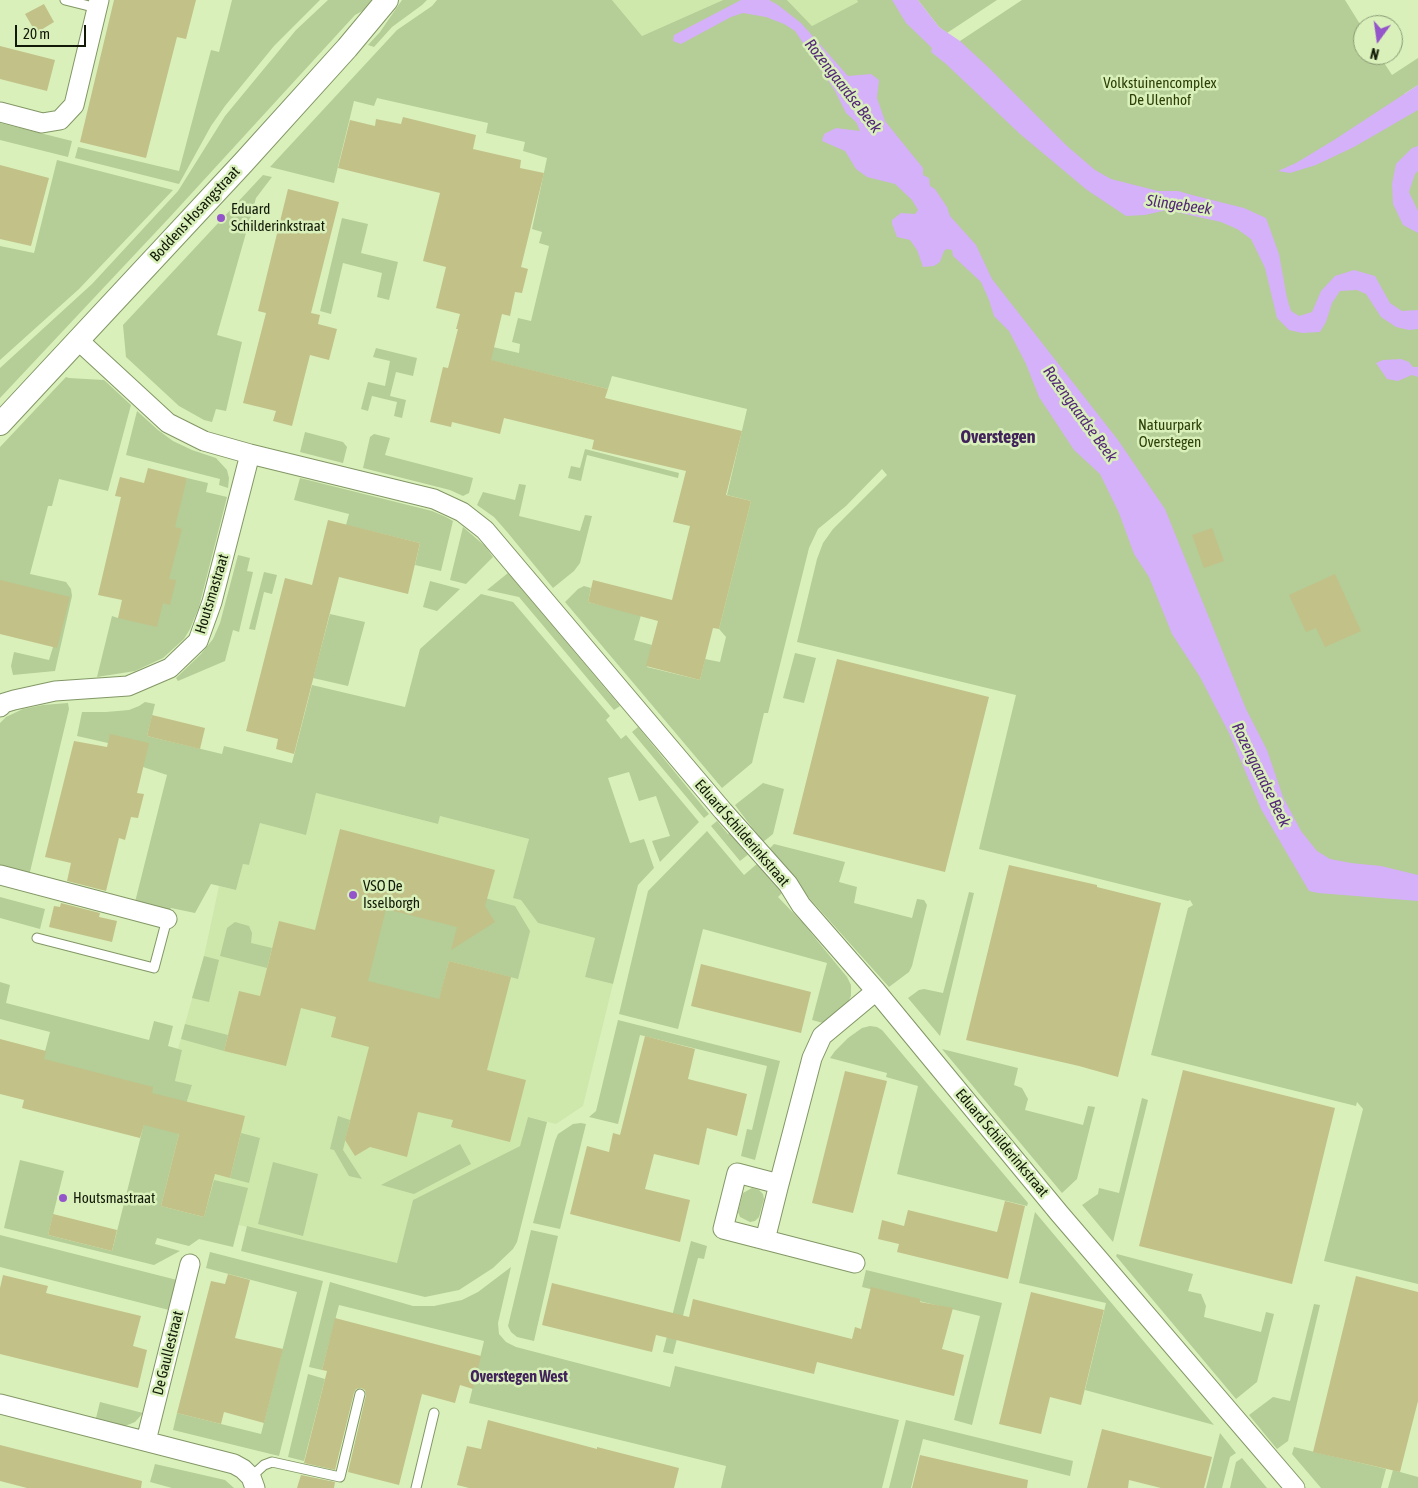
<!DOCTYPE html>
<html>
<head>
<meta charset="utf-8">
<style>
  body { margin:0 }
  #map { position:relative; width:1418px; height:1488px; overflow:hidden; background:#d9f0bb; font-family:"Asap Condensed",sans-serif }
  canvas { display:block }
  .north { position:absolute; left:1353px; top:15px; width:50px; height:50px; box-sizing:border-box; background:#d9f0bb; border:1px solid #899a73; border-radius:50%; rotate:194deg; font-size:14px; font-weight:700; line-height:20px; text-align:center; color:#121a07 }
  .north::after { content:''; display:block; margin:auto; width:18px; height:22px; background:#9555ca; clip-path:polygon(50% 0,100% 100%,50% 72%,0 100%) }
  .scale { position:absolute; left:15px; top:25px; width:71px; height:22px; box-sizing:border-box; border:2px solid #121a07; border-top:0; padding-left:6px; font-size:15px; line-height:18px; white-space:nowrap; color:#121a07; -webkit-text-stroke:4px #d9f0bb; paint-order:stroke }
</style>
</head>
<body>
<div id="map">
<canvas width="1418" height="1488"></canvas>
<div class="north">N</div>
<div class="scale">20 m</div>
</div>
<script>
const ctx = document.querySelector('canvas').getContext('2d');
ctx.lineJoin = 'round';
function fillPath(path, color) { ctx.fillStyle = color; ctx.fill(path, 'evenodd'); }
const shape = rows => new Path2D(rows.map(r => 'M' + r).join(''));
function trace(path, color, width, dash) { ctx.strokeStyle = color; ctx.lineWidth = width; ctx.lineCap = dash ? 'butt' : 'round'; ctx.setLineDash(dash || []); ctx.stroke(path); }
function write(font, color, halo, rows, align = 'center') {
  ctx.font = font + ' "Asap Condensed",sans-serif'; ctx.lineWidth = 5; ctx.setLineDash([]); ctx.textBaseline = 'middle'; ctx.strokeStyle = halo; ctx.fillStyle = color; for (const [text, x, y, turn = 0] of rows) {
    ctx.save(); ctx.translate(x, y); ctx.rotate((+turn || 0) * Math.PI / 180); ctx.textAlign = isNaN(turn) ? turn : align; if (halo) ctx.strokeText(text, 0, 0); ctx.fillText(text, 0, 0); ctx.restore();
  }
}
const built = shape([
  [612,0,723,0,642,36],
  [787,0,857,0,858,2,812,26],
  [316,793,438,824,440,816,529,839,521,900,538,923,595,938,585,977,613,984,583,1106,556,1124,528,1117,520,1146,413,1200,398,1264,248,1226,247,1227,161,1206,179,1135,177,1134,192,1085,175,1081,182,1050,178,1049,204,956,219,886,236,890,243,864,249,865,260,823]
]);
const green = shape([
  [232,0,320,0,274,46,225,106,211,126,179,184,75,158,78,147,179,171,211,50,219,52],
  [328,0,374,0,368,8,355,15,169,218,0,398,0,368,92,284,178,191,225,116,296,30],
  [402,0,427,0,422,5,392,27,374,47,368,45,380,32],
  [437,0,612,0,642,36,723,0,787,0,812,26,858,2,857,0,907,0,953,52,960,41,1022,0,1345,0,1363,29,1363,55,1379,55,1392,75,1418,58,1418,85,1404,94,1418,98,1418,1284,1324,1261,1363,1109,1357,1102,1356,1106,1151,1055,1188,908,1193,905,1190,900,1188,901,979,849,1016,695,797,642,817,559,823,543,833,529,887,475,882,469,846,506,818,529,809,548,768,713,764,713,752,763,722,788,565,602,578,589,584,586,591,588,588,602,641,615,634,640,652,645,647,667,700,680,705,659,720,662,726,637,719,629,751,501,727,495,747,409,612,376,608,389,481,358,484,345,519,353,520,344,512,342,518,318,531,321,549,246,539,243,542,232,532,229,547,158,523,151,525,142,486,133,488,123,377,98,374,106,354,101,334,183,270,167,397,30,432,6],
  [918,0,997,0,947,33,939,27],
  [0,123,72,141,68,157,0,140],
  [57,160,173,190,79,289,0,360,0,246,34,253],
  [263,175,272,177,256,198,217,335,242,342,226,411,216,409,212,422,204,420,179,406,126,357,123,325],
  [342,218,368,224,361,253,398,262,389,300,377,297,382,273,343,263,331,314,320,311],
  [376,348,417,358,413,376,396,372,390,396,406,400,402,418,394,416,397,402,372,396,368,411,361,409,368,382,385,386,390,361,373,357],
  [66,377,69,378,104,380,131,405,108,491,59,479,52,506,48,506,30,574,66,582,71,589,72,596,55,671,13,675,11,666,14,652,49,660,53,647,0,603,0,447],
  [137,411,158,430,173,441,192,450,216,458,227,470,229,478,228,488,219,485,220,479,126,455],
  [305,432,343,442,347,447,343,463,300,452],
  [374,434,390,438,385,455,473,478,469,493,463,496,450,490,363,468,370,437],
  [585,449,679,473,678,478,587,455,581,481,568,478,571,466,580,468],
  [187,478,208,483,206,492,227,497,199,607,190,629,184,639,163,658,135,671,97,677,112,616,118,618,138,604],
  [300,478,432,511,446,517,453,521,441,571,415,565,420,543,346,525,349,514,294,500],
  [519,484,526,485,519,516,580,531,585,515,592,516,580,563,574,571,553,588,508,533,494,517,477,505,483,492,515,500],
  [463,527,485,546,493,557,466,584,450,580],
  [238,555,250,558,247,571,253,572,239,632,233,630,225,661,178,681,176,678,201,654,213,639,220,623],
  [264,572,277,575,272,594,264,592,255,630,249,629],
  [508,573,620,706,614,710,519,597,487,590],
  [430,581,460,589,437,611,423,607],
  [481,594,513,602,610,716,606,720,621,739,626,735,699,822,660,862,652,841,670,836,656,796,639,801,629,772,608,778,630,843,644,839,654,868,638,885,613,984,585,977,595,938,538,923,521,900,513,898,529,839,440,816,438,824,316,793,306,835,260,823,249,865,243,864,236,890,211,884,195,913,171,908,169,911,135,902,167,775,143,767,108,743,77,736,82,712,106,712,129,710,139,706,145,702,155,704,147,736,222,754,224,746,292,763,312,685,405,707,420,649],
  [330,614,365,622,348,686,313,678],
  [795,653,816,658,804,703,783,698],
  [68,703,69,709,29,876,0,868,0,723,6,717,23,709,43,705],
  [638,727,709,814,704,818,632,732],
  [763,783,784,789,773,834,763,842,735,805],
  [717,821,728,834,732,831,750,853,740,861,711,826],
  [707,831,744,875,758,863,783,892,778,897,802,922,847,977,851,985,851,996,847,1004,823,1023,812,1020,827,963,703,929,678,1029,619,1014,648,891],
  [774,844,845,862,839,882,857,887,854,903,912,918,917,899,924,900,927,905,912,966,909,972,889,987,767,851],
  [391,888,481,897,515,906,530,931,518,979,449,961,434,1020,347,976],
  [969,892,974,893,940,1036,908,998,919,990,924,989,943,993],
  [0,897,45,909,40,929,0,918],
  [235,922,249,926,252,933,251,943,272,948,267,968,220,956,227,928],
  [204,956,219,960,209,1002,192,998],
  [0,982,10,985,6,1003,149,1040,154,1021,173,1026,168,1046,182,1050,175,1081,192,1085,177,1133,179,1134,161,1206,204,1217,214,1180,248,1188,233,1247,199,1239,189,1246,157,1238,155,1244,180,1251,154,1265,4,1228,20,1160,64,1171,48,1235,112,1251,148,1108,43,1059,50,1032,0,1019],
  [618,1020,780,1061,755,1160,741,1156,747,1129,752,1130,767,1066,640,1035,618,1124,589,1117,596,1111],
  [185,1024,228,1035,224,1051,181,1039],
  [870,1026,877,1027,882,1030,1028,1203,1027,1206,897,1174,918,1086,886,1077,887,1073,830,1058,835,1051,848,1038,862,1028],
  [942,1049,1018,1068,1014,1085,1022,1088,1028,1099,1025,1110,1083,1125,1088,1106,1095,1107,1077,1179,1062,1193],
  [1142,1098,1148,1100,1113,1242,1082,1205,1098,1194,1099,1188,1119,1193],
  [338,1116,350,1120,343,1150,362,1179,349,1176,334,1150,330,1149],
  [528,1117,547,1122,517,1242,513,1249,493,1268,459,1290,425,1297,241,1251,247,1226,397,1263,413,1200,520,1146],
  [581,1123,586,1124,560,1229,533,1223,555,1141,558,1134,573,1124],
  [241,1133,260,1138,249,1183,230,1178],
  [460,1144,471,1164,414,1194,381,1185],
  [273,1162,318,1174,303,1236,258,1224],
  [752,1188,759,1190,763,1194,764,1199,759,1217,755,1221,750,1222,740,1217,738,1212,743,1193],
  [1035,1212,1214,1425,1085,1390,1106,1303,1019,1283],
  [531,1230,558,1236,534,1341,517,1337,511,1332,508,1326],
  [0,1235,177,1280,169,1310,0,1267],
  [691,1241,707,1246,704,1259,698,1258,673,1354,663,1352],
  [210,1252,323,1281,279,1456,173,1430,177,1413,261,1434,297,1292,206,1268],
  [1117,1254,1193,1274,1188,1291,1201,1294,1206,1306,1204,1317,1261,1332,1266,1312,1274,1314,1257,1382,1236,1399,1116,1256],
  [511,1267,498,1323,499,1334,506,1342,516,1347,670,1387,675,1366,899,1420,882,1488,721,1488,726,1466,469,1403,484,1341,339,1305,322,1370,309,1367,330,1282,413,1306,434,1306,462,1300,478,1292],
  [866,1270,1002,1303,972,1425,954,1420,980,1316,862,1287],
  [1314,1304,1320,1305,1288,1441,1277,1449,1249,1415,1273,1397,1290,1401],
  [308,1374,325,1379,304,1461,288,1457],
  [100,1402,143,1413,135,1422,125,1426,96,1418],
  [906,1420,1073,1461,1070,1476,923,1439,911,1488,889,1488],
  [1220,1433,1236,1453,1230,1457,1222,1488,1206,1488],
  [1294,1447,1386,1469,1381,1488,1321,1488,1292,1454],
  [1242,1458,1267,1488,1230,1488,1236,1462],
  [155,1464,225,1480,234,1488,172,1488,150,1482],
  [1393,1470,1418,1477,1418,1488,1388,1488]
]);
const water = shape([
  [741,0,769,0,778,5,801,23,848,76,871,74,879,80,877,98,885,121,923,168,923,175,929,178,930,186,935,189,947,207,950,216,976,245,992,279,1118,440,1165,509,1246,709,1267,750,1283,797,1301,831,1317,851,1330,859,1351,863,1381,866,1418,875,1418,901,1318,893,1309,891,1261,809,1230,735,1200,677,1172,634,1149,577,1134,554,1119,513,1100,474,1074,450,1039,397,1026,364,1009,331,994,316,989,300,981,282,953,256,952,250,947,249,944,251,940,262,934,266,923,267,917,250,910,240,897,237,892,224,892,220,901,213,915,214,918,210,912,200,895,184,867,177,856,169,845,151,822,141,824,134,836,128,860,131,856,122,846,113,835,91,795,31,784,24,766,17,743,13,731,17,681,44,673,41,674,35],
  [892,0,918,0,939,27,960,41,988,67,1067,146,1095,170,1111,179,1158,191,1178,191,1192,195,1244,208,1266,218,1279,254,1287,298,1291,311,1299,316,1312,312,1321,291,1335,276,1354,270,1375,276,1390,303,1402,311,1418,310,1418,329,1409,330,1396,327,1381,317,1366,294,1357,290,1340,291,1332,303,1326,322,1320,332,1302,333,1289,330,1277,318,1265,268,1251,239,1237,229,1221,222,1167,210,1145,215,1126,216,1087,190,1020,134,946,64,931,52,932,48,906,23],
  [1418,85,1418,110,1354,147,1316,165,1290,173,1278,171,1296,163,1334,140],
  [1418,146,1418,171,1415,174,1409,192,1418,211,1418,233,1403,225,1393,204,1392,184,1396,164,1412,148],
  [1401,359,1409,362,1413,367,1418,367,1418,377,1412,375,1398,381,1387,379,1376,363,1383,360]
]);
const building = shape([
  [114,0,196,0,186,39,177,37,146,158,80,142],
  [44,4,54,22,36,33,25,14],
  [0,46,55,60,47,91,0,79],
  [403,117,476,135,473,149,521,160,520,168,544,173,521,267,528,269,522,293,515,292,510,316,502,314,491,360,608,389,605,398,742,431,726,495,751,501,719,629,713,628,700,680,646,666,658,621,588,602,593,580,672,600,690,526,673,522,686,471,592,449,594,440,504,418,500,434,452,422,451,427,430,422,443,367,448,368,458,329,456,329,460,314,436,308,446,267,423,261,440,193,338,168,350,120,375,126,376,119,401,124],
  [0,165,49,178,31,246,0,239],
  [288,189,339,202,311,313,320,315,318,324,337,329,329,360,310,355,292,426,273,421,276,411,243,403,266,313,258,311],
  [148,468,187,478,175,527,182,529,169,579,176,580,170,605,163,603,157,627,118,618,122,600,98,595,121,497,115,496,120,477,144,483],
  [328,520,420,543,408,594,339,577,294,754,276,749,278,739,246,731,285,578,312,585],
  [1212,528,1224,561,1204,568,1192,535],
  [1335,574,1361,631,1325,647,1316,628,1306,632,1289,595],
  [0,580,70,597,57,648,0,634],
  [837,659,989,697,945,872,793,834],
  [152,715,205,728,200,749,147,736],
  [110,734,149,743,137,793,144,794,138,818,131,817,125,840,119,838,106,891,67,881,71,863,45,857,74,741,107,747],
  [340,829,495,870,485,906,495,922,451,950,457,927,386,909,368,981,439,999,449,961,511,977,487,1070,526,1080,510,1142,451,1127,453,1120,418,1112,407,1157,370,1147,355,1156,345,1140,369,1047,331,1037,336,1017,301,1008,286,1066,224,1051,239,991,260,996,279,921,315,930],
  [1009,865,1097,885,1097,887,1161,903,1118,1077,1079,1066,966,1040],
  [61,903,100,913,99,917,117,921,112,942,49,927,54,906,60,907],
  [701,964,811,992,801,1033,691,1006],
  [645,1036,695,1049,688,1079,747,1094,737,1136,707,1128,699,1165,654,1154,645,1189,690,1200,680,1242,570,1214,587,1146,609,1152,613,1133,620,1135],
  [0,1039,46,1051,44,1059,153,1087,152,1093,245,1116,230,1178,215,1174,204,1217,161,1206,179,1134,144,1125,140,1138,22,1108,24,1100,0,1094],
  [1183,1070,1335,1108,1292,1284,1139,1246],
  [845,1071,887,1081,853,1213,812,1203],
  [1005,1201,1025,1206,1008,1279,897,1252,899,1244,878,1239,882,1220,904,1226,908,1210,997,1232],
  [53,1214,117,1230,112,1251,48,1235],
  [228,1274,250,1280,235,1338,283,1349,264,1423,224,1412,221,1424,177,1413,211,1281,225,1284],
  [3,1275,48,1286,46,1293,141,1316,133,1346,147,1350,138,1388,0,1354,0,1288],
  [1356,1276,1418,1292,1418,1401,1400,1472,1313,1452],
  [552,1283,689,1317,693,1299,852,1339,855,1327,861,1329,871,1287,920,1299,920,1302,953,1308,942,1349,964,1355,954,1396,817,1362,814,1374,656,1335,652,1352,542,1325],
  [1031,1292,1104,1310,1081,1405,1050,1397,1041,1434,999,1424],
  [335,1318,481,1356,473,1389,460,1385,455,1403,422,1394,399,1485,348,1472,366,1395,365,1390,361,1388,356,1389,354,1393,335,1470,304,1463,327,1371,322,1370],
  [488,1420,597,1449,597,1447,679,1468,674,1488,469,1488,457,1485,467,1446,481,1449],
  [1102,1429,1212,1457,1204,1488,1161,1488,1129,1480,1128,1488,1087,1488],
  [0,1445,142,1481,141,1488,27,1488,0,1481],
  [920,1455,1028,1480,1027,1488,912,1488],
  [301,1475,335,1482,334,1488,297,1488]
]);
const service = shape([
  [65,0,97,8],
  [37,938,154,968,167,919],
  [251,1477,264,1465,272,1462,340,1477,360,1394],
  [416,1488,434,1413]
]);
const minor = shape([
  [0,112,42,123,60,120,74,105,99,0],
  [78,340,168,423,204,441,250,454,434,499,462,512,485,530,723,811,788,884,801,905,876,991,1059,1213,1295,1488],
  [0,707,4,703,14,700,55,691,128,686,170,668,198,641,212,602,250,454],
  [0,875,167,919],
  [765,1240,779,1184],
  [855,1263,723,1229,737,1173,779,1184,812,1058,822,1036,876,991],
  [0,1404,234,1464,243,1469,251,1477,255,1488],
  [146,1441,190,1264]
]);
const tertiary = shape([
  [0,424,243,163,347,48,387,0]
]);
const markers = [
  [221,218,5,"#9555ca"],
  [353,895,5,"#9555ca"],
  [63,1198,5,"#9555ca"]
];
const parkNames = [
  ["Volkstuinencomplex",1160,83],
  ["De Ulenhof",1160,100],
  ["Natuurpark",1170,425],
  ["Overstegen",1170,442]
];
const poiNames = [
  ["Eduard",231,209],
  ["Schilderinkstraat",231,226],
  ["VSO De",363,886],
  ["Isselborgh",363,903],
  ["Houtsmastraat",73,1198]
];
const streetNames = [
  ["Boddens Hosangstraat",195,214,-47],
  ["Houtsmastraat",212,594,-73],
  ["Eduard Schilderinkstraat",742,833,49],
  ["Eduard Schilderinkstraat",1002,1143,50],
  ["De Gaullestraat",168,1353,-76]
];
const waterNames = [
  ["Rozengaardse Beek",843,86,52],
  ["Slingebeek",1179,205,8],
  ["Rozengaardse Beek",1080,414,54],
  ["Rozengaardse Beek",1261,775,64]
];
const neighbourhoodNames = [
  ["Overstegen West",519,1377]
];
const quarterNames = [
  ["Overstegen",998,437]
];
fillPath(built, '#cee8ac');
fillPath(green, '#b5cd96');
fillPath(water, '#d5b1f9');
fillPath(building, '#c2c188');
trace(service, '#829765', 11);
trace(minor, '#829765', 21);
trace(tertiary, '#829765', 24);
trace(service, '#fff', 9);
trace(minor, '#fff', 19);
trace(tertiary, '#fff', 22);
for (const [x, y, r, color] of markers) { const dot = new Path2D(); dot.arc(x, y, r, 0, 2 * Math.PI); ctx.fillStyle = color; ctx.fill(dot); trace(dot, '#d9f0bb', 2); }
write('15px', '#2d3f06', '#d9f0bb', parkNames);
write('15px', '#121a07', '#d9f0bb', poiNames, 'left');
write('15px', '#121a07', '#d9f0bb', streetNames);
write('italic 16px', '#542678', '#d9f0bb', waterNames);
write('bold 16px', '#41225b', '#d9f0bb', neighbourhoodNames);
write('bold 18px', '#41225b', '#d9f0bb', quarterNames);
</script>
</body>
</html>
